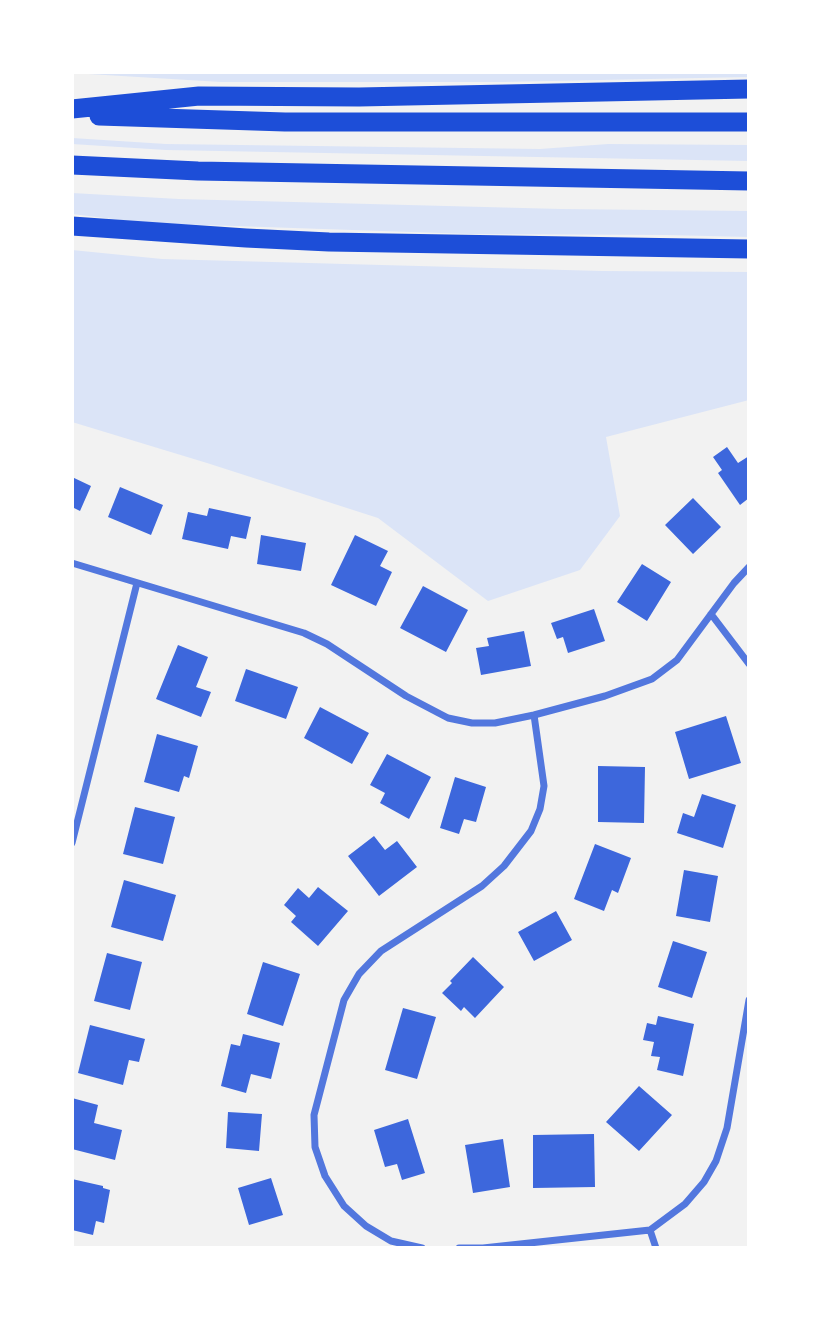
<!DOCTYPE html>
<html>
<head>
<meta charset="utf-8">
<style>
  body { margin:0 }
  #map { position:relative; width:821px; height:1320px; overflow:hidden; background:#f2f2f2; font-family:"Space Grotesk",sans-serif }
  canvas { display:block }
  .frame { position:absolute; inset:0; border:74px solid #fff; pointer-events:none }
</style>
</head>
<body>
<div id="map">
<canvas width="821" height="1320"></canvas>
<div class="frame"></div>
</div>
<script>
const ctx = document.querySelector('canvas').getContext('2d');
ctx.lineJoin = 'round';
function fillPath(path, color) { ctx.fillStyle = color; ctx.fill(path, 'evenodd'); }
const shape = rows => new Path2D(rows.map(r => 'M' + r).join(''));
function trace(path, color, width, dash) { ctx.strokeStyle = color; ctx.lineWidth = width; ctx.lineCap = dash ? 'butt' : 'round'; ctx.setLineDash(dash || []); ctx.stroke(path); }
const green = shape([
  [72,72,749,72,749,77,502,82,221,82,72,73],
  [72,138,166,144,540,149,608,144,749,145,749,161,166,150,72,144],
  [72,193,179,199,561,209,749,211,749,237,667,235,470,234,146,223,72,214],
  [72,250,162,259,602,271,749,272,749,400,606,437,620,516,580,570,488,601,378,518,207,463,72,422]
]);
const building = shape([
  [727,447,738,463,749,456,749,498,740,505,718,473,722,470,713,457],
  [72,477,91,486,80,511,72,507],
  [120,487,163,505,151,535,108,517],
  [693,498,721,527,693,554,665,525],
  [209,508,251,517,246,539,231,536,228,549,182,539,188,512,207,516],
  [261,535,306,543,301,571,257,564],
  [355,535,388,551,380,566,392,572,376,606,331,585],
  [642,564,671,582,647,621,617,602],
  [423,586,468,610,446,652,400,628],
  [594,609,605,641,568,653,563,637,557,639,551,623],
  [524,631,531,666,481,675,476,648,489,646,487,638],
  [178,645,208,657,196,687,211,692,201,717,156,699],
  [246,669,298,687,286,719,235,701],
  [320,707,369,733,352,764,304,738],
  [726,716,741,763,689,779,675,732],
  [157,734,198,746,189,778,184,776,179,792,144,782],
  [387,754,431,777,409,819,380,803,385,793,370,785],
  [598,766,645,767,644,823,598,822],
  [455,777,486,787,476,822,464,819,459,834,440,828],
  [702,794,736,805,723,848,677,833,683,813,694,817],
  [135,807,175,817,163,864,123,854],
  [374,836,385,850,397,841,417,867,379,896,348,856],
  [595,844,631,858,618,893,612,890,604,911,574,899],
  [684,870,718,876,710,922,676,916],
  [124,880,176,895,163,941,111,927],
  [318,887,348,911,318,946,291,922,296,916,284,905,298,888,309,898],
  [556,911,572,940,534,961,518,932],
  [673,941,707,952,692,998,658,987],
  [107,953,142,962,130,1010,94,1001],
  [473,957,504,987,475,1018,464,1007,461,1011,442,993,452,983,450,981],
  [263,962,300,974,283,1026,247,1014],
  [403,1008,436,1017,417,1079,385,1070],
  [658,1016,694,1024,683,1076,657,1070,660,1057,651,1056,654,1042,643,1040,647,1023,656,1025],
  [90,1025,145,1039,139,1062,129,1060,123,1085,78,1073],
  [243,1034,280,1043,271,1079,251,1074,246,1093,221,1086,231,1044,240,1046],
  [639,1086,672,1115,639,1151,606,1122],
  [72,1098,98,1105,94,1123,122,1130,115,1160,72,1149],
  [228,1112,262,1114,259,1151,226,1148],
  [408,1119,425,1173,402,1180,397,1164,385,1167,374,1130],
  [594,1134,595,1187,533,1188,533,1135],
  [503,1139,510,1187,473,1193,465,1145],
  [271,1178,283,1215,249,1225,238,1188],
  [72,1179,103,1186,103,1188,110,1190,104,1223,96,1221,93,1235,72,1230]
]);
const minor = shape([
  [72,563,304,633,327,644,406,696,448,718,472,723,495,723,534,715,605,696,652,679,677,660,734,583,749,567],
  [711,614,749,664],
  [72,843,137,583],
  [650,1230,656,1248],
  [422,1248,391,1241,366,1226,344,1206,325,1176,315,1147,314,1115,344,1000,359,974,381,951,482,886,504,866,531,831,540,809,544,786,534,715],
  [459,1248,483,1248,650,1230,685,1204,704,1182,716,1161,727,1128,749,1000]
]);
const motorway = shape([
  [72,109,199,96,359,97,749,89],
  [99,116,285,122,749,122],
  [72,165,198,171,749,181],
  [72,226,246,238,329,242,749,249]
]);
fillPath(green, '#dbe4f7');
fillPath(building, '#3d67dc');
trace(minor, '#5277de', 7);
trace(motorway, '#1d4ed8', 19);
</script>
</body>
</html>
